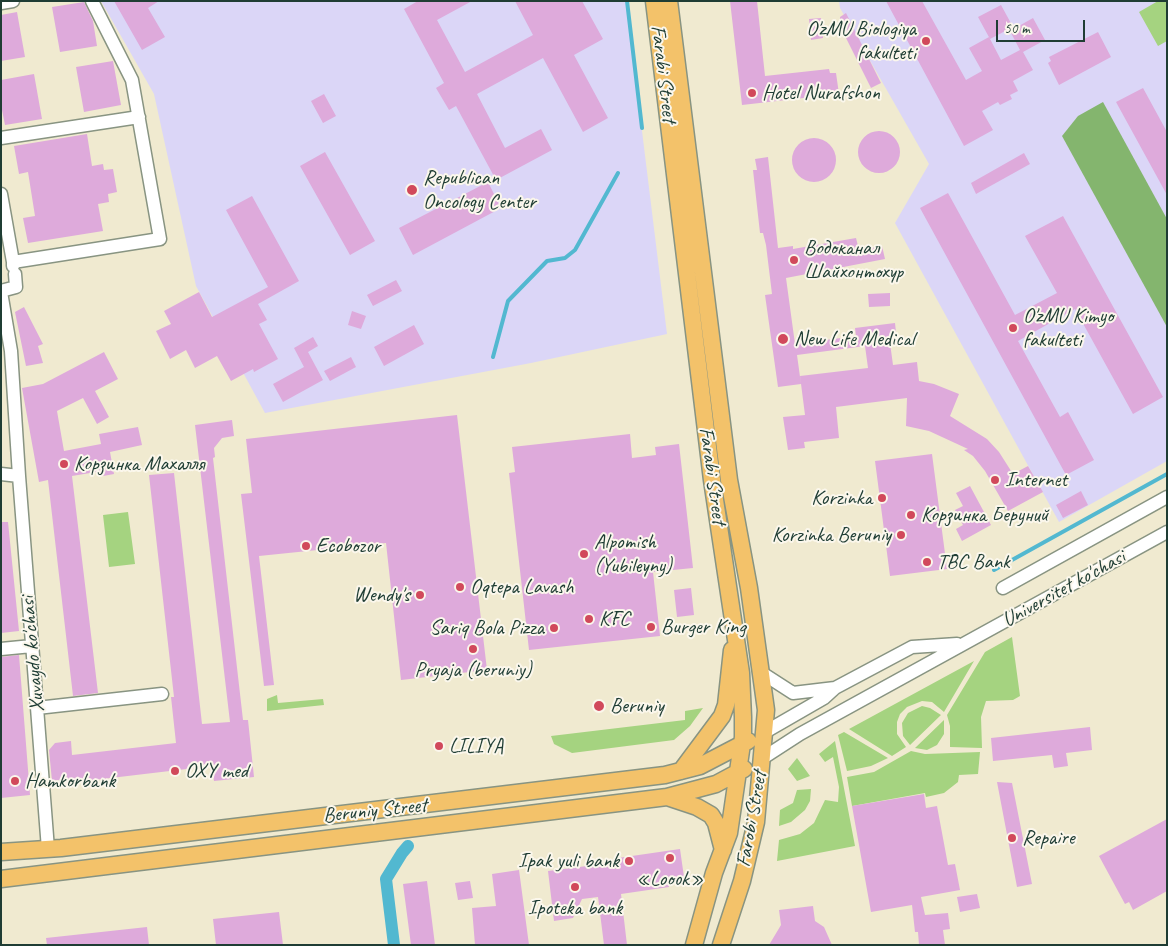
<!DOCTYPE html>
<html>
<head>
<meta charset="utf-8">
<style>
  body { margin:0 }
  #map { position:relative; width:1168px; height:946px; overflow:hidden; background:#f0ead0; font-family:Caveat,sans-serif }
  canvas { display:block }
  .frame { position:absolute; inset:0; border:2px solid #1f3d34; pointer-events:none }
  .scale { position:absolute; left:996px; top:20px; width:89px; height:22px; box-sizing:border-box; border:2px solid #1f3d34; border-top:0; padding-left:6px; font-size:15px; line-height:18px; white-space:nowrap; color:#1f3d34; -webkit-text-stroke:4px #fbf7ec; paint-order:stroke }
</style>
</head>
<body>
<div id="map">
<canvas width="1168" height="946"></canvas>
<div class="frame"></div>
<div class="scale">50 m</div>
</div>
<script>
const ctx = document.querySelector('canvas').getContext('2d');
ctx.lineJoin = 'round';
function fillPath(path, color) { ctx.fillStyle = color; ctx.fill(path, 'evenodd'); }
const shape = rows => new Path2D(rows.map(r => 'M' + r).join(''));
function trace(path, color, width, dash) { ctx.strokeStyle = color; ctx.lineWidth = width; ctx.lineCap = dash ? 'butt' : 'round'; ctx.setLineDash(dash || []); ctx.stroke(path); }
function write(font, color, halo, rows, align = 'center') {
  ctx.font = font + ' Caveat,sans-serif'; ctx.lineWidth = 4; ctx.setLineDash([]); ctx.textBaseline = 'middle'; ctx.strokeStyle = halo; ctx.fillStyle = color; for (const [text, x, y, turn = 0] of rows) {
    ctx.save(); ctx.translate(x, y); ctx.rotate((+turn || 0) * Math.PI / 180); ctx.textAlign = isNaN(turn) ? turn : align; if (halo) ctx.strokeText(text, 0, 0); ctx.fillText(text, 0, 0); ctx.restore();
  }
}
const built = shape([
  [101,1,626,1,667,334,531,363,265,413,196,286,154,94],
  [839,1,1167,1,1167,461,1059,522,895,223,929,164,840,8]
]);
const green = shape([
  [1158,1,1167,1,1167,41,1158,46,1139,12],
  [128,512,135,564,109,567,103,515],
  [1012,637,1020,696,1013,700,986,701,981,717,982,748,950,747,950,726,947,715,985,652],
  [974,661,944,712,932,702,922,701,907,707,900,714,897,722,897,734,906,747,892,756,849,729],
  [277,695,278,703,323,699,324,705,267,711,267,699],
  [922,706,930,708,941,715,910,745,903,736,902,723,908,713],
  [703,708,690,726,674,740,572,753,554,744,551,736,685,720,685,711],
  [944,720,944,734,937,745,927,750,915,748],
  [844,732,888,758,871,766,847,771,838,735],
  [835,741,855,846,777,861,779,840,800,834,814,823,825,800,838,802,839,787,833,757,825,762,819,754],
  [911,751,925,754,980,752,978,774,959,775,958,782,944,793,926,797,925,793,852,806,847,777,874,772],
  [797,758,810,776,797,781,788,769],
  [811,789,810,801,805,810,791,822,779,826,780,810,793,803,797,790]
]);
const forest = shape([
  [1103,102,1167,219,1167,327,1062,136,1078,116]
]);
const stream = shape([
  [627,1,642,128],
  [493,357,508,301,547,261,565,258,575,250,618,173],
  [994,570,1167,474]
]);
const canal = shape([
  [394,945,386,879,402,853,408,846]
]);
const building = shape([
  [114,1,159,1,148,8,165,37,142,50],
  [418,1,472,1,437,20,465,72,533,35,515,1,582,1,603,39,574,55,608,118,583,132,543,58,477,94,505,148,541,129,552,150,496,180,456,106,449,110,436,88,444,83,404,9],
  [730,1,757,1,765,76,829,69,830,73,836,73,839,94,742,105],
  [886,1,922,1,966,80,982,71,969,48,989,37,1001,60,1020,50,1010,31,1033,18,1045,40,1023,52,1033,70,1013,81,1018,91,1010,95,1012,99,1000,105,998,102,982,111,993,130,964,146],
  [84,2,93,21,97,46,60,52,52,7],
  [1001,5,1013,27,990,39,978,17],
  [17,12,25,57,1,61,1,15],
  [846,13,881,83,871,88,841,28,840,17],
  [821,18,823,38,811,40,809,19],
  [1098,32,1111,57,1059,85,1048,63,1051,61,1049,57],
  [113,61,121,105,84,112,76,67],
  [34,74,42,119,5,125,1,105,1,80],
  [1143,88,1167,132,1167,195,1116,102],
  [324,94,336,116,323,123,311,101],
  '858 152a21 21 0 1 1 42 0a21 21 0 1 1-42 0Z',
  [87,134,92,166,103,164,104,170,113,169,117,192,108,194,109,202,98,204,103,231,28,243,23,218,35,216,28,172,19,174,14,146],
  '792 160a22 22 0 1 1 44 0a22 22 0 1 1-44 0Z',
  [325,152,375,241,350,255,300,166],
  [1024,153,1030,164,976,194,971,183],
  [768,157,778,248,793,246,793,249,856,238,859,250,882,246,885,259,786,278,795,344,856,336,855,328,895,323,897,342,890,343,893,365,917,362,919,381,934,384,959,394,950,416,987,439,999,452,1013,474,1028,466,1043,492,1008,511,985,471,973,456,964,450,968,449,929,431,906,426,907,398,836,407,839,438,804,442,805,448,788,450,783,417,805,415,800,376,868,368,865,346,797,355,801,384,778,387,765,295,772,294,766,245,763,233,760,233,753,170,757,170,755,159],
  [488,182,501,208,413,255,399,228],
  [948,193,1015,315,1057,293,1025,236,1063,216,1163,397,1133,414,1075,309,1018,341,1060,417,1068,412,1094,460,1066,475,920,208],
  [252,196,299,281,258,304,267,320,259,324,278,359,254,372,253,369,231,381,217,356,195,368,186,350,170,359,156,331,171,324,164,311,199,292,212,317,268,287,226,210],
  [396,280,402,291,373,306,367,295],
  [890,293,890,306,869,307,868,294],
  [24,307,43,344,38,346,43,363,26,366,15,312],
  [352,311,366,316,361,329,348,325],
  [414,325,424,344,384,366,374,347],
  [313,337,318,346,308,352,323,380,283,402,273,384,304,367,294,348],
  [104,352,118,379,95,391,109,417,97,424,83,398,57,411,64,451,101,444,99,434,138,427,142,445,110,452,114,474,103,476,102,471,72,476,98,693,73,696,48,480,39,482,22,388,43,384],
  [351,357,356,367,330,381,324,371],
  [457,415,487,670,401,680,386,543,259,556,274,685,264,686,241,494,252,493,246,439],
  [232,420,234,436,222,438,214,448,215,457,213,458,243,720,248,720,254,777,214,781,212,766,60,784,59,780,52,781,49,750,55,743,71,741,72,755,176,743,171,697,174,697,149,475,174,473,202,724,230,722,195,425],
  [630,434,632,458,656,455,655,447,679,444,693,568,653,572,660,636,529,650,509,473,515,472,512,447],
  [932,454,947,569,890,576,875,461],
  [970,486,991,525,962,541,956,529,963,525,955,510,963,506,956,493],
  [1081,491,1088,505,1063,518,1056,505],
  [1,522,8,522,19,631,1,633],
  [691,588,694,615,677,617,674,590],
  [19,655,30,795,1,798,1,657],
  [1090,727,1092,750,1066,753,1068,766,1054,768,1052,755,993,761,991,738],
  [997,782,1012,783,1032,884,1017,887],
  [924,794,926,808,937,806,948,865,955,864,960,890,921,897,925,915,948,913,950,929,943,930,945,945,919,945,918,932,915,932,912,905,871,912,852,806],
  [1167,819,1167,891,1133,910,1129,902,1125,904,1099,856],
  [680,849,684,877,668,879,669,887,621,894,627,945,604,945,598,897,582,899,573,918,554,921,548,871,618,862,618,858],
  [519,870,529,945,475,945,472,908,496,906,492,874],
  [427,881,435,945,411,945,403,884],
  [470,881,473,898,458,900,455,883],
  [977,894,980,908,960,912,957,897],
  [813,906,815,921,824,927,832,945,769,945,781,925,779,910],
  [279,912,283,945,216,945,213,919],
  [147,927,149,945,47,945,46,938]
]);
const minor = shape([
  [1,3,13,1],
  [1,138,139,117],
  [1,194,13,262],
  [13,266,13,262,160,239,132,80,92,1],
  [1,291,16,287,15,274],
  [1,292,11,351,19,476,48,849],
  [1,474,19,476],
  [1003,588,1167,497],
  [1,649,32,646],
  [762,673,793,693,835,688],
  [37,708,162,694],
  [765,732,824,698,835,688,912,647,957,644],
  [763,758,800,734,1167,532]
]);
const major = shape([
  [654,1,712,480,741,673,743,717,743,737,729,833,714,873,694,945],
  [669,1,729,480,749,588,766,710,756,822,742,881,721,945],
  [681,771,722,716,726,705,732,650],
  [667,797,697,807,711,815,716,823,723,850],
  [1,852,61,848,665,775,700,766,748,741],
  [1,879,667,797,716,784,744,769]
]);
const markers = [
  [926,41,5,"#d1495b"],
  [752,93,5,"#d1495b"],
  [412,190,6,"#d1495b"],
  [794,260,5,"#d1495b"],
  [1013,328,5,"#d1495b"],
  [783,339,6,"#d1495b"],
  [64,464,5,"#d1495b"],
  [995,480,5,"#d1495b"],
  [882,498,5,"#d1495b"],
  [911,515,5,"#d1495b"],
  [901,535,5,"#d1495b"],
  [306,546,5,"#d1495b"],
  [584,554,5,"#d1495b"],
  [927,562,5,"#d1495b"],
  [460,587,5,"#d1495b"],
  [420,595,5,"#d1495b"],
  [589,619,5,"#d1495b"],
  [651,627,5,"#d1495b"],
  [554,628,5,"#d1495b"],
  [473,649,5,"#d1495b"],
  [599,706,6,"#d1495b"],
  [439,746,5,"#d1495b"],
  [175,771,5,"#d1495b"],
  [15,781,5,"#d1495b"],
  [1012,838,5,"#d1495b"],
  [670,858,5,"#d1495b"],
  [629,861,5,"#d1495b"],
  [575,887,5,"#d1495b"]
];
const poiNames = [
  ["O'zMU Biologiya",916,29,"right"],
  ["fakulteti",916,53,"right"],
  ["Hotel Nurafshon",762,93],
  ["Republican",423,178],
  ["Oncology Center",423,202],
  ["Водоканал",804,248],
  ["Шайхонтохур",804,272],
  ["O'zMU Kimyo",1023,316],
  ["fakulteti",1023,340],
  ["New Life Medical",794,339],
  ["Корзинка Махалля",74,464],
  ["Internet",1005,480],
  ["Korzinka",872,498,"right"],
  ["Корзинка Беруний",921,515],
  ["Korzinka Beruniy",891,535,"right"],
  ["Alpomish",594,542],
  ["(Yubileyny)",594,566],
  ["Ecobozor",316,546],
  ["TBC Bank",937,562],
  ["Oqtepa Lavash",470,587],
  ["Wendy's",410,595,"right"],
  ["KFC",599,619],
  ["Burger King",661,627],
  ["Sariq Bola Pizza",544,628,"right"],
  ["Pryaja (beruniy)",473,670,"center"],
  ["Beruniy",610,706],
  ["LILIYA",449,746],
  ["OXY med",185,771],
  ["Hamkorbank",25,781],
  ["Repaire",1022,838],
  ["Ipak yuli bank",619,861,"right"],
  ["«Loook»",670,879,"center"],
  ["Ipoteka bank",575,908,"center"]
];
const streetNames = [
  ["Farabi Street",663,74,83],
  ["Farabi Street",712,476,82],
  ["Universitet ko'chasi",1064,589,-29],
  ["Xuvaydo ko'chasi",33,654,-95],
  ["Beruniy Street",375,811,-6],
  ["Farobi Street",752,819,-80]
];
fillPath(built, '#dbd6f7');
fillPath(green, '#a5d380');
fillPath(forest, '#84b56e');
trace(stream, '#52b8d0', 4);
trace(canal, '#52b8d0', 12);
fillPath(building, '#deaadb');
trace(minor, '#889482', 15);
trace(major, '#889482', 19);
trace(minor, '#fff', 12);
trace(major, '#f3c26a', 16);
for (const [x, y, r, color] of markers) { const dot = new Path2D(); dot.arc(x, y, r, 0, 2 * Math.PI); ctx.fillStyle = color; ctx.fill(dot); trace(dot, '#fbf7ec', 2); }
write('21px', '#1f3d34', '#fbf7ec', poiNames, 'left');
write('21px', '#1f3d34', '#fbf7ec', streetNames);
</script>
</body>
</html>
